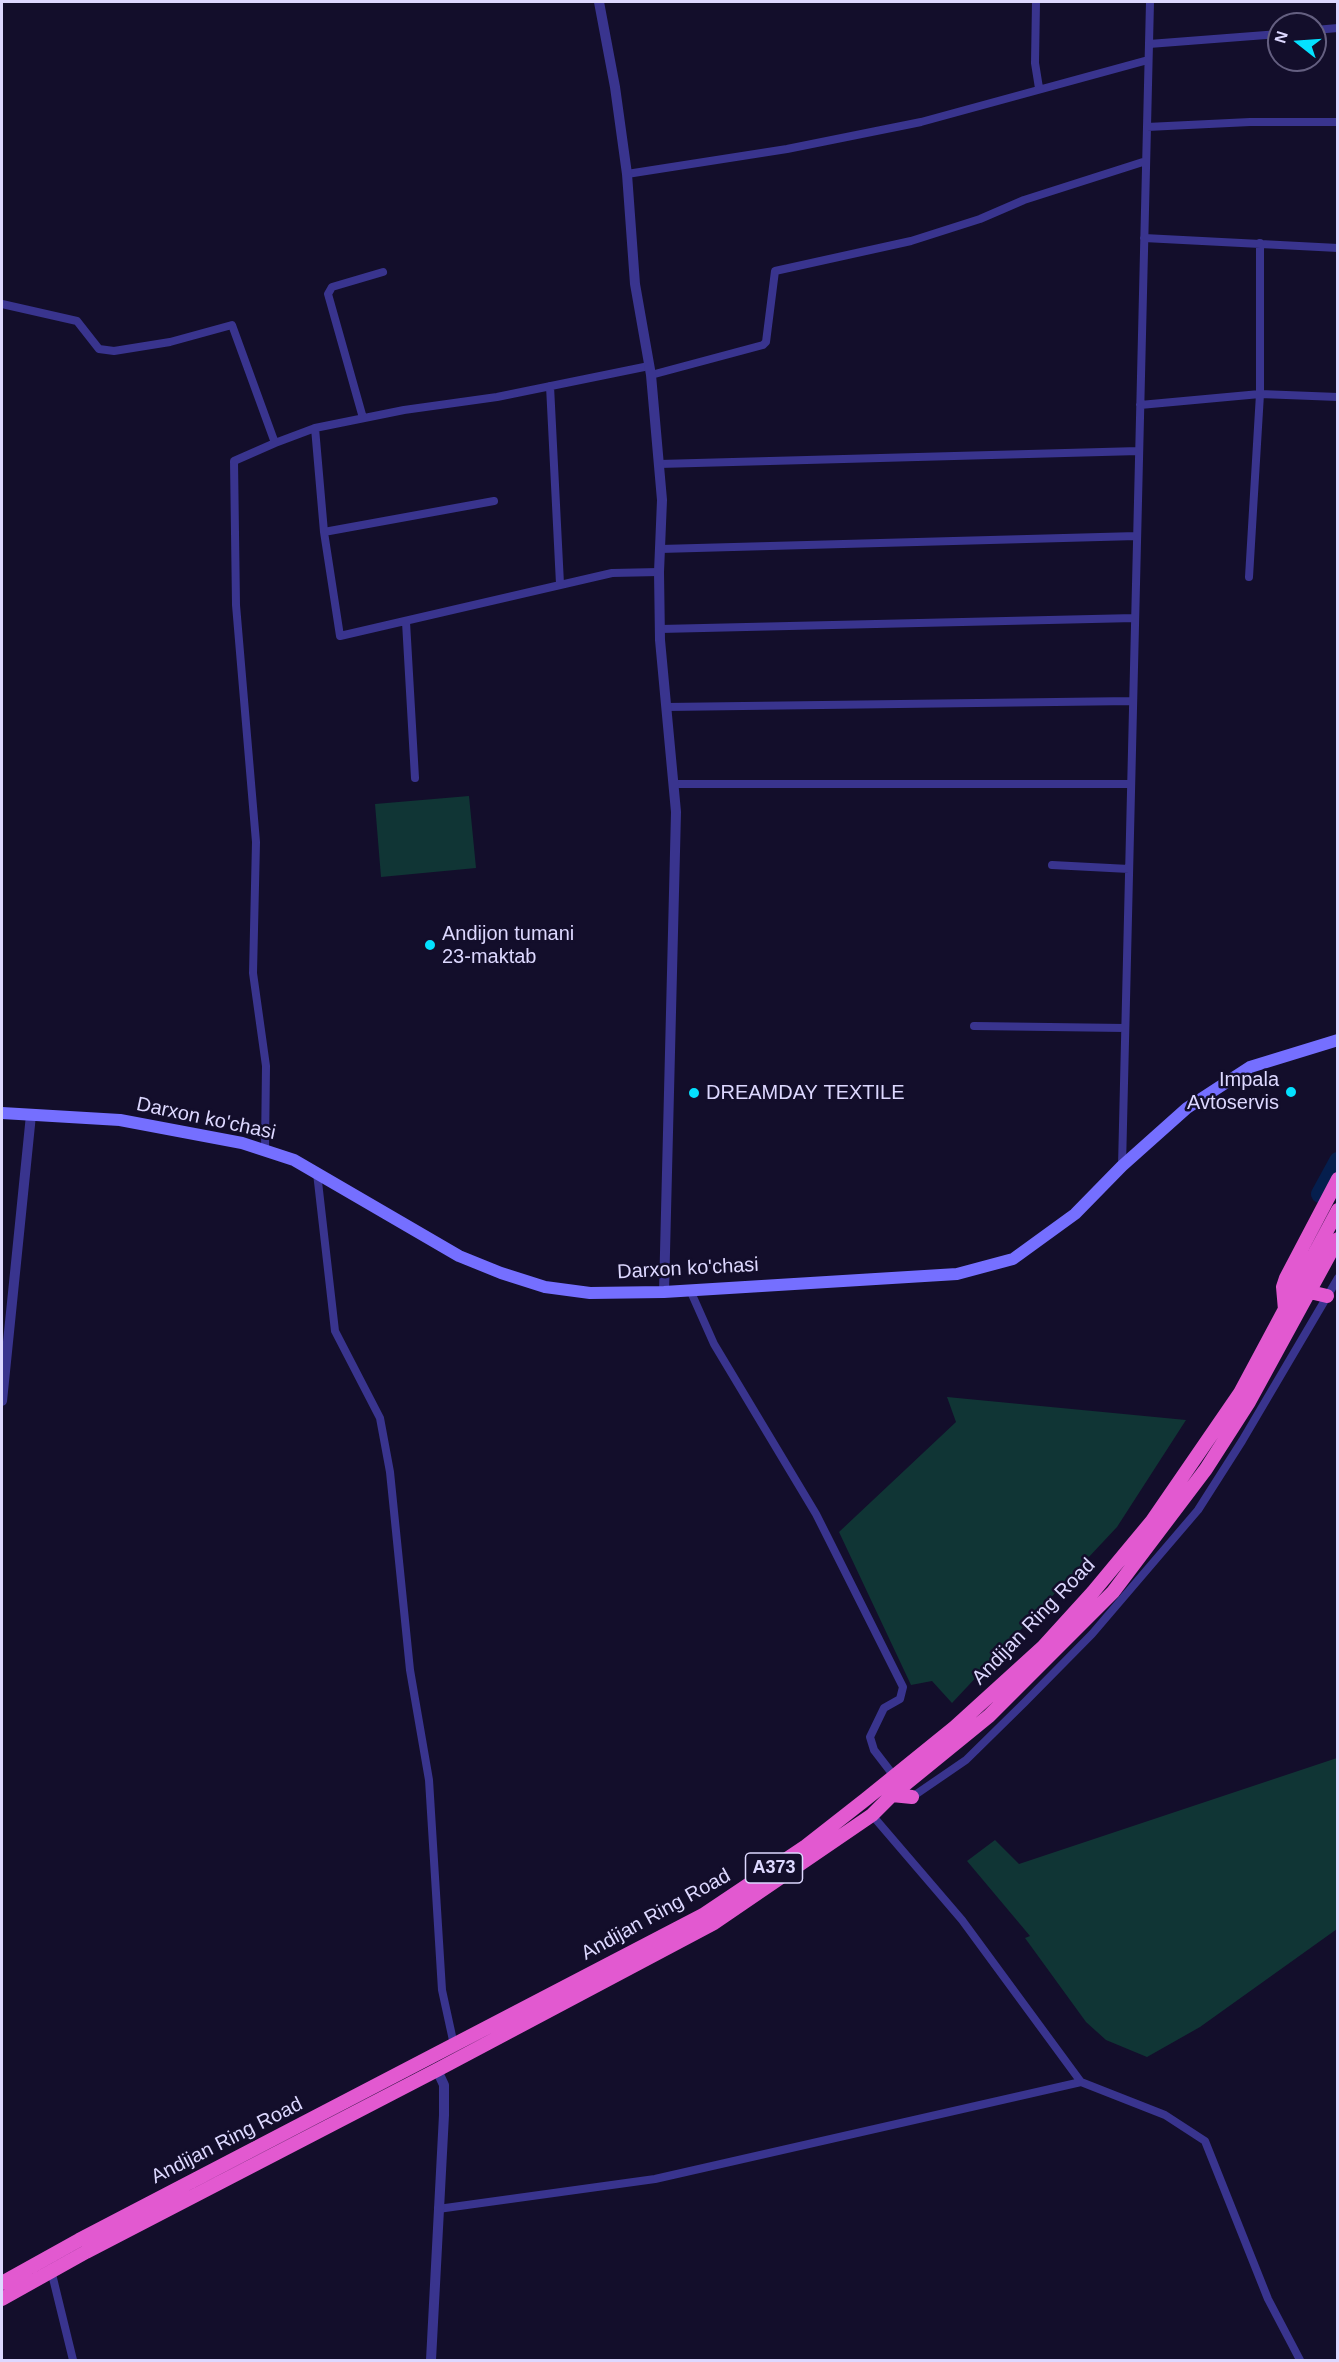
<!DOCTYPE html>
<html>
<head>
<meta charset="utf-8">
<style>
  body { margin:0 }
  #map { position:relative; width:1339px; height:2362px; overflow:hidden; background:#130e2b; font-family:Arial,sans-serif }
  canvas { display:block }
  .frame { position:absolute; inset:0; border:3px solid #ddd8ff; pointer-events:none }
  .north { position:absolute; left:1267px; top:12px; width:60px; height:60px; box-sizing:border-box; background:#130e2b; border:2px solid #645f80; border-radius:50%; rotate:287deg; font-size:16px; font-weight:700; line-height:24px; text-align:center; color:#ddd8ff }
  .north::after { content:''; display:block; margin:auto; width:21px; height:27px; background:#04e1ff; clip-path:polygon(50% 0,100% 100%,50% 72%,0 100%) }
</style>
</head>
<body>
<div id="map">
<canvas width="1339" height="2362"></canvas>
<div class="frame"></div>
<div class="north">N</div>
</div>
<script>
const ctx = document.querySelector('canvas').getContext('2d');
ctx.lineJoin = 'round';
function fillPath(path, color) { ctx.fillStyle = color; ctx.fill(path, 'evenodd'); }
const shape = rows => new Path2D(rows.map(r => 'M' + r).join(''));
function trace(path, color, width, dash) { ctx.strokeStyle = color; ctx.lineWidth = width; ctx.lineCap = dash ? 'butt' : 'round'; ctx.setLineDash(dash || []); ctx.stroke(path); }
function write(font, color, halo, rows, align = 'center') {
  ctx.font = font + ' Arial,sans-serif'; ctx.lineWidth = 5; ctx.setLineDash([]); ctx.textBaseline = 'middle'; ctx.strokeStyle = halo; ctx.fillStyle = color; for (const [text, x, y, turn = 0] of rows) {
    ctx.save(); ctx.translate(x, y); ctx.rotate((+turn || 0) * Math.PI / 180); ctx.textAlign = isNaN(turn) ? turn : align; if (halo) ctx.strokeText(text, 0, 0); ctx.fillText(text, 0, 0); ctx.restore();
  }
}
const green = shape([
  [469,796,476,868,381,877,375,804],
  [947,1397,1186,1420,1117,1527,952,1703,932,1681,911,1685,839,1532,956,1422],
  [1337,1758,1337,1929,1200,2027,1147,2057,1106,2040,1086,2022,1025,1938,1030,1936,967,1861,995,1840,1019,1864]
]);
const river = shape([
  [1320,1194,1338,1161]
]);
const minor = shape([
  [1036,2,1035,63,1039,88],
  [1315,30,1338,28],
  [1149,44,1279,34],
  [1147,127,1250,122,1338,122],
  [627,174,787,149,921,122,1148,60],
  [1144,238,1338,248],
  [2,304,77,321,99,349,114,351,170,342,232,325,275,443,315,428,404,410,497,397,649,366],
  [651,375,763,345,766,342,775,271,911,241,980,219,1024,200,1146,161],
  [550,386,560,584],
  [1140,405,1260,394,1338,397],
  [363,418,328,294,332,287,383,272],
  [315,428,324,532,340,636,612,573,659,572],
  [659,464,1139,451],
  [324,532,494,501],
  [660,549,1137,536],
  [1249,577,1260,394,1260,243],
  [406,622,415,778],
  [660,629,1135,618],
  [666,707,1133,701],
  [673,784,1131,784],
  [1052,865,1129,869],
  [974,1026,1125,1028],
  [265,1149,266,1066,253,973,256,842,236,605,234,461,275,443],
  [1122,1166,1150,2],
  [317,1173,335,1331,380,1418,390,1472,410,1670,429,1780,442,1990,454,2045],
  [690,1290,714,1344,816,1514,903,1687,900,1699,884,1708,870,1737,874,1750,894,1776],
  [912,1797,966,1760,1024,1703,1092,1634,1198,1510,1242,1441,1338,1278],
  [872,1815,962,1920,1081,2082],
  [438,2209,655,2179,1081,2082,1165,2115,1205,2141,1268,2299,1300,2360],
  [51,2270,73,2360]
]);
const tertiary = shape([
  [599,2,615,87,627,174,635,284,651,375,662,500,659,572,660,640,676,812,664,1292],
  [2,1401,31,1115],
  [431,2360,444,2115,444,2085,437,2070]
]);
const secondary = shape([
  [2,1113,120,1120,242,1143,294,1160,459,1256,501,1273,545,1287,590,1293,664,1292,957,1274,1013,1259,1075,1214,1122,1166,1187,1108,1250,1067,1338,1040]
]);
const trunk = shape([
  [1310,1292,1327,1296],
  [1285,1310,1283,1287,1286,1278,1338,1179],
  [892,1795,912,1797],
  [2,2283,79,2240,703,1915,806,1846,866,1799,955,1727,1043,1647,1093,1592,1152,1521,1240,1393,1338,1210],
  [2,2299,86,2252,437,2070,714,1923,872,1815,892,1795,989,1716,1113,1592,1206,1469,1249,1402,1338,1239]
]);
const markers = [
  [430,945,6,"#04e1ff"],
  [1291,1092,6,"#04e1ff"],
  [694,1093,6,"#04e1ff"]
];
const shields = [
  [774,1868,57]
];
const shieldNames = [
  ["A373",774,1868]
];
const poiNames = [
  ["Andijon tumani",442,934],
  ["23-maktab",442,957],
  ["Impala",1279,1080,"right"],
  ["Avtoservis",1279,1103,"right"],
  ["DREAMDAY TEXTILE",706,1093]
];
const streetNames = [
  ["Darxon ko'chasi",206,1119,12],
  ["Darxon ko'chasi",688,1269,-3],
  ["Andijan Ring Road",1034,1622,-46],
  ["Andijan Ring Road",656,1915,-29],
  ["Andijan Ring Road",227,2141,-27]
];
fillPath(green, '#103535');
trace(river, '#051e4d', 18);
trace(minor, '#39348e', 8);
trace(tertiary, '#39348e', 10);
trace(secondary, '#756fff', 12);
trace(trunk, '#e259d0', 14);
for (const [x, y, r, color] of markers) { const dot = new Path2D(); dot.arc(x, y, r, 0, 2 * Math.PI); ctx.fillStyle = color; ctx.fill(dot); trace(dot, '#130e2b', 2); }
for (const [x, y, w] of shields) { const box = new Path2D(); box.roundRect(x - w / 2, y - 15, w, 30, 4.5); ctx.fillStyle = '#130e2b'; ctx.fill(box); trace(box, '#ddd8ff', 1.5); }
write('bold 18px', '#ddd8ff', null, shieldNames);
write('20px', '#ddd8ff', '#130e2b', poiNames, 'left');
write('20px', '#ddd8ff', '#130e2b', streetNames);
</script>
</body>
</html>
